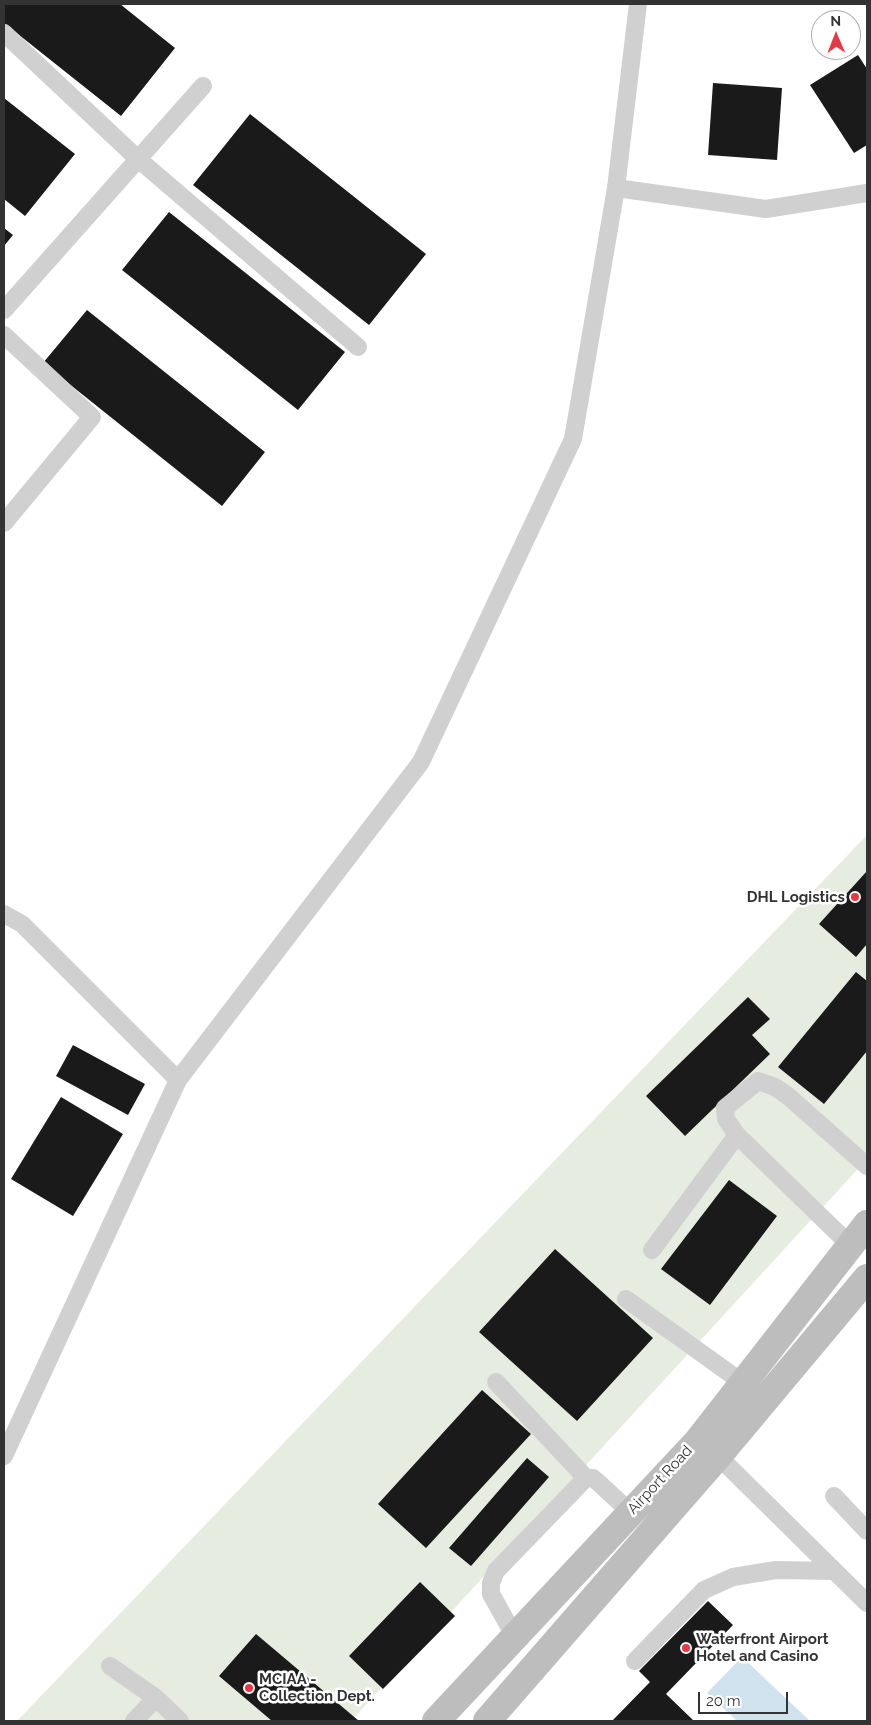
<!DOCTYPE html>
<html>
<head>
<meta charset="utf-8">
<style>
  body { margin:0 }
  #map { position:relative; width:871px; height:1725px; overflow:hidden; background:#fff; font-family:Raleway,sans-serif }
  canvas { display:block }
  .frame { position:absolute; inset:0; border:5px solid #333; pointer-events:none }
  .north { position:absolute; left:811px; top:10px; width:50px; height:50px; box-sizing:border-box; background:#fff; border:1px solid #adadad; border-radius:50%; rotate:359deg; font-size:14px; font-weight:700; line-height:20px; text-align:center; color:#333 }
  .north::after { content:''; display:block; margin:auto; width:18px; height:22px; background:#e63946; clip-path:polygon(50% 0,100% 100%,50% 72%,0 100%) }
  .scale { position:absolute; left:698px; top:1692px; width:90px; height:22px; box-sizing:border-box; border:2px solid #333; border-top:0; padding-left:6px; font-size:15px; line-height:18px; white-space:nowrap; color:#333; -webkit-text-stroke:4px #fff; paint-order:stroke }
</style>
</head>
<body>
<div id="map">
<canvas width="871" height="1725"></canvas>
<div class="frame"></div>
<div class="north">N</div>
<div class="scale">20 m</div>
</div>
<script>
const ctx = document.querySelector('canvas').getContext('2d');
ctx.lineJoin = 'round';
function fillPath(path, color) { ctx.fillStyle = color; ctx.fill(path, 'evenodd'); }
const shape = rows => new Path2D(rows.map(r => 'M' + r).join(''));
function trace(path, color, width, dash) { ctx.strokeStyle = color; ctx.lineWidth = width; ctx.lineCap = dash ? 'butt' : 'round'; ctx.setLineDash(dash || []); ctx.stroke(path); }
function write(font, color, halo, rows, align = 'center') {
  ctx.font = font + ' Raleway,sans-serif'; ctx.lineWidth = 5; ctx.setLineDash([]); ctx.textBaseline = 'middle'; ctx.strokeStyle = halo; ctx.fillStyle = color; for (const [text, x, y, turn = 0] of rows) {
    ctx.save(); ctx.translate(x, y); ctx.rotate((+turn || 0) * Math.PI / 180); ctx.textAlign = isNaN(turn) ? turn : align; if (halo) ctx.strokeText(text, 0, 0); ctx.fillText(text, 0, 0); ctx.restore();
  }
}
const green = shape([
  [867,835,867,1159,351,1721,17,1721]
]);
const water = shape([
  [742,1657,810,1721,737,1721,707,1693]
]);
const building = shape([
  [4,4,120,4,175,48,121,116,4,23],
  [858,55,867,69,867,145,854,153,810,85],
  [713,83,782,88,777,160,708,155],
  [4,98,75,154,25,216,4,199],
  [250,114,426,254,369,325,193,185],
  [169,212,345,352,298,410,122,270],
  [4,228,13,235,4,246],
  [87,310,265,452,222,506,43,363],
  [867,871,867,944,856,957,819,924],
  [856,972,867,981,867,1051,824,1104,778,1067],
  [748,997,770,1019,752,1035,770,1054,685,1136,646,1096],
  [73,1045,145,1084,128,1115,56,1076],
  [61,1097,123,1134,73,1216,11,1179],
  [729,1180,777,1216,710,1305,661,1269],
  [555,1249,653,1338,577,1421,479,1332],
  [482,1390,531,1434,426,1548,378,1504],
  [527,1458,549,1477,471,1566,449,1548],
  [420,1582,455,1616,383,1689,349,1656],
  [708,1601,733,1625,666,1694,694,1721,612,1721,650,1682,639,1671],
  [256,1634,359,1721,272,1721,219,1676]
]);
const lane = shape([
  [4,33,138,159,358,347],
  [616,188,766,209,867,193],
  [4,310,203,86],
  [4,335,92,417,4,523],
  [4,914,22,924,178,1080],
  [737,1135,726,1119,725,1108,758,1081,775,1087,788,1096,867,1166],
  [652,1250,737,1135,850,1245],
  [626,1299,743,1383],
  [496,1382,586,1478,593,1478,600,1484,630,1512],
  [710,1450,718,1456,867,1603],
  [4,1456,178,1080,421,762,573,439,616,188,638,4],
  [834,1496,867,1531],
  [515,1637,491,1594,491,1583,496,1571,586,1478],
  [635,1661,704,1590,733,1577,776,1570,835,1571],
  [110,1666,156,1698,180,1721],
  [134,1721,156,1698]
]);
const secondary = shape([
  [436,1721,697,1442,867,1224],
  [487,1721,718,1456,867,1278]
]);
const markers = [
  [855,897,5,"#e63946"],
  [686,1648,5,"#e63946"],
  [249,1688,5,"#e63946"]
];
const poiNames = [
  ["DHL Logistics",845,897,"right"],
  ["Waterfront Airport",696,1639],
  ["Hotel and Casino",696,1656],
  ["MCIAA -",259,1679],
  ["Collection Dept.",259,1696]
];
const streetNames = [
  ["Airport Road",660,1480,-47]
];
fillPath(green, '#e6ecdf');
fillPath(water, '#cfe2ee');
fillPath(building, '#1a1a1a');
trace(lane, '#d0d0d0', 18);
trace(secondary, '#bdbdbd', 28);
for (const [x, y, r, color] of markers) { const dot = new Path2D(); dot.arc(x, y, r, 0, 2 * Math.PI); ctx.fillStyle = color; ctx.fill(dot); trace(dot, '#fff', 2); }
write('bold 15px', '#333', '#fff', poiNames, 'left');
write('15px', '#333', '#fff', streetNames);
</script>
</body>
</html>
